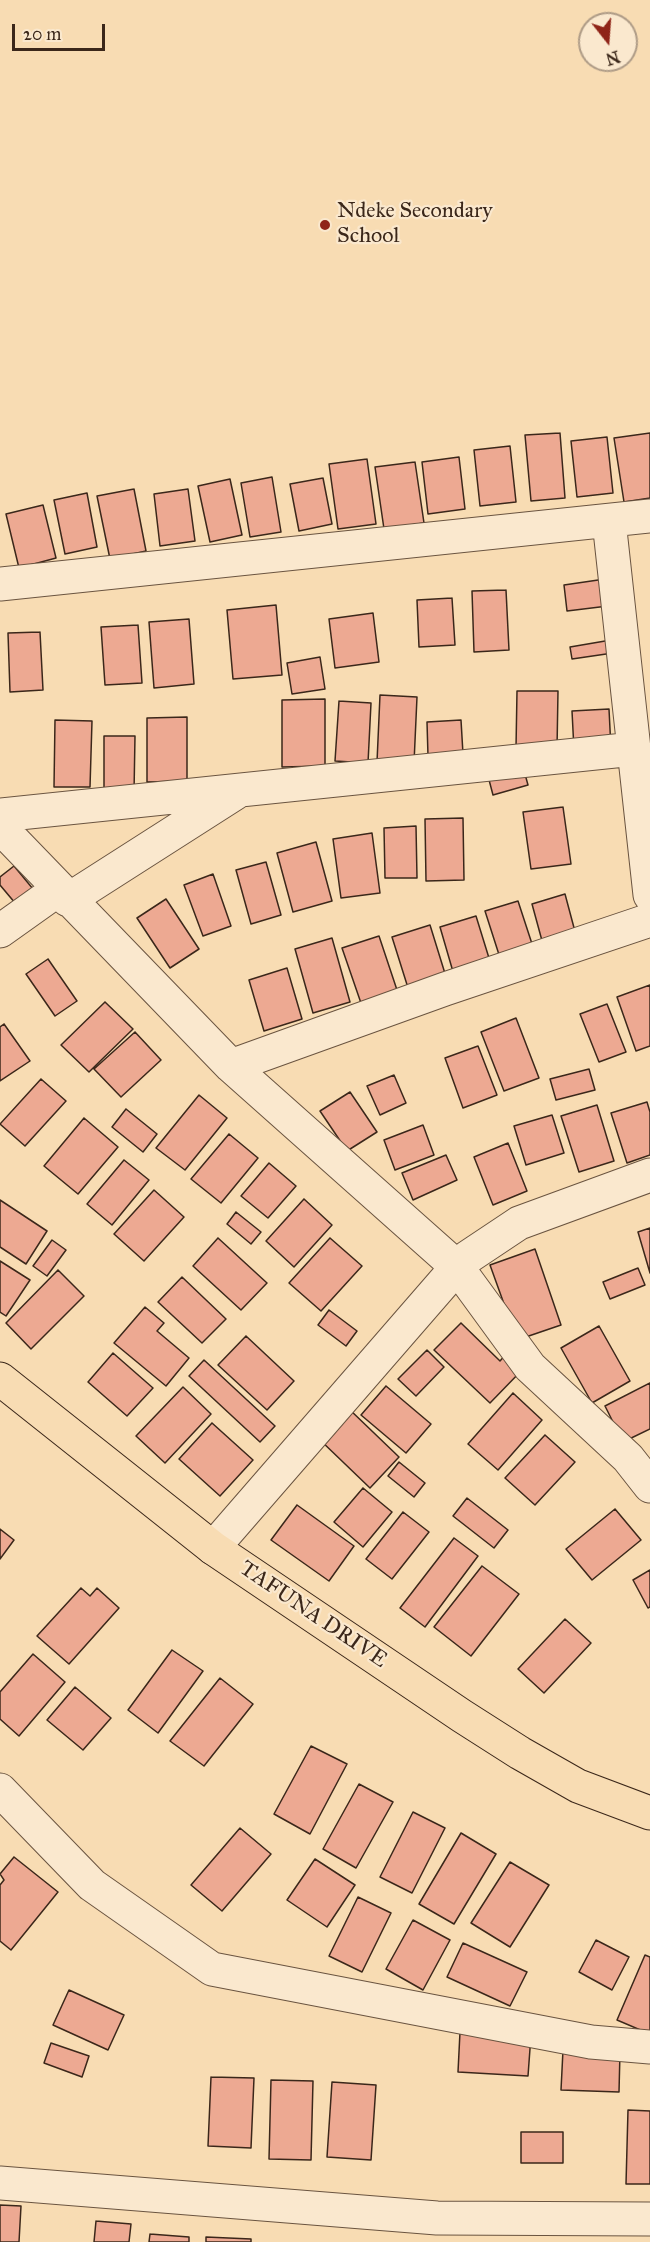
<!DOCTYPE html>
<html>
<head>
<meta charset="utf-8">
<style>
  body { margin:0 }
  #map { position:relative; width:650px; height:2242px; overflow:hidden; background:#f8dcb3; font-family:"IM FELL Great Primer",serif }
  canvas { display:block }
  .north { position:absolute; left:578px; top:12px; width:60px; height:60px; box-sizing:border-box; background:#fae8ce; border:2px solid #ae9b86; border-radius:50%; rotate:163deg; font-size:16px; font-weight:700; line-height:24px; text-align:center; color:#3b271a }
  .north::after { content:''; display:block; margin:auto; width:21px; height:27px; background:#8f2418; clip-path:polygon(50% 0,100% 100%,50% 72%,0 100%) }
  .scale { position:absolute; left:12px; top:24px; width:93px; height:27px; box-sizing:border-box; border:3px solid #3b271a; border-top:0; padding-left:8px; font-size:18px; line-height:21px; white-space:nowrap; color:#3b271a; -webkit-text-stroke:4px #fae8ce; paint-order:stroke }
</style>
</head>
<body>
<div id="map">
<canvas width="650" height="2242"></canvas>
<div class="north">N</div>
<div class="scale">20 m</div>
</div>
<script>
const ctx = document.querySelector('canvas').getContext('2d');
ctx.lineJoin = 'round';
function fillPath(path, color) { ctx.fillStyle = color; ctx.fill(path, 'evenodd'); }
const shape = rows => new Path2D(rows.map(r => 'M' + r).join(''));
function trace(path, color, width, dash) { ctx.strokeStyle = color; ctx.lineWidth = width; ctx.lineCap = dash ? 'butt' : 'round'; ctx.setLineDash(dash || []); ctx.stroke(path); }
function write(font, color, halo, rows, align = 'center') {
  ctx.font = font + ' "IM FELL Great Primer",serif'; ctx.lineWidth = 4.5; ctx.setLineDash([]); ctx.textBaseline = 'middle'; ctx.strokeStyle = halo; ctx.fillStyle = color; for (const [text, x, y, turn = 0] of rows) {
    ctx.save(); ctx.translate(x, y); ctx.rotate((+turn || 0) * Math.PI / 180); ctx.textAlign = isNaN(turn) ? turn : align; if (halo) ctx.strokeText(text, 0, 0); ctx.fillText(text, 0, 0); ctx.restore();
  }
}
const building = shape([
  [560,433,565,498,531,501,525,435,560,433],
  [650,433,650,498,624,502,614,438,650,433],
  [607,437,613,493,577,497,571,441,607,437],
  [510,446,516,502,480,506,474,450,510,446],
  [459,457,465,509,428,514,422,462,459,457],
  [367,459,376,524,338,529,329,464,367,459],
  [415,462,424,523,384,529,375,467,415,462],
  [272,477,281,532,250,537,241,483,272,477],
  [323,478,332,524,299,531,290,484,323,478],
  [230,479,242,535,210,542,198,486,230,479],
  [134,489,146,551,110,559,97,496,134,489],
  [188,489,195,541,160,546,154,494,188,489],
  [87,493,97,547,65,554,54,500,87,493],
  [43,505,56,558,19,568,6,514,43,505],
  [605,579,608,606,567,611,564,585,605,579],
  [506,590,509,650,474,652,472,591,506,590],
  [452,598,455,645,419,647,417,600,452,598],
  [276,605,282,675,233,679,227,610,276,605],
  [373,613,379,662,335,668,329,619,373,613],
  [189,619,194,684,154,688,149,622,189,619],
  [138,625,142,683,105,685,101,627,138,625],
  [40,632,43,690,10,692,8,633,40,632],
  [611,640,613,653,572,659,570,647,611,640],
  [320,657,325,689,292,694,287,663,320,657],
  [517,691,558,691,557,749,516,748,517,691],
  [380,695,417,697,414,763,377,762,380,695],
  [325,699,325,766,282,767,282,700,325,699],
  [339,701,371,703,368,763,335,761,339,701],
  [609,709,611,749,574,750,572,711,609,709],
  [187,717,187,781,147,782,147,718,187,717],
  [55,720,92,721,90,787,54,787,55,720],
  [461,720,463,754,428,756,427,722,461,720],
  [104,736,135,736,134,793,104,793,104,736],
  [523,767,528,785,493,795,488,776,523,767],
  [563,807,571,864,531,869,523,812,563,807],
  [463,818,464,880,426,881,425,819,463,818],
  [416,826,417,878,385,878,384,828,416,826],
  [372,833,380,893,341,898,333,839,372,833],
  [316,842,332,901,293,912,277,853,316,842],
  [266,862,281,915,251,924,236,870,266,862],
  [14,866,38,895,21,910,0,885,0,877,14,866],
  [213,874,231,926,203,936,184,885,213,874],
  [565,894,577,939,544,948,532,904,565,894],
  [166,899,199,949,170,968,137,918,166,899],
  [518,901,535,953,502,964,485,911,518,901],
  [476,916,493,971,456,982,440,927,476,916],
  [430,925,447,980,409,991,392,937,430,925],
  [379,936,398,993,362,1006,342,948,379,936],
  [332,938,350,1002,313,1013,295,949,332,938],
  [48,959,77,1001,55,1016,26,974,48,959],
  [287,968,302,1019,264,1031,249,980,287,968],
  [650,985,650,1046,636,1051,617,997,650,985],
  [105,1002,133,1029,89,1072,61,1045,105,1002],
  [607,1004,626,1052,599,1062,580,1014,607,1004],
  [516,1018,539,1078,504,1091,481,1032,516,1018],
  [4,1024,30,1061,0,1081,0,1027,4,1024],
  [135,1032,161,1060,121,1097,94,1069,135,1032],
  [478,1046,497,1095,463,1108,445,1058,478,1046],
  [589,1069,595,1090,556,1100,550,1079,589,1069],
  [394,1075,406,1103,380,1115,367,1086,394,1075],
  [41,1079,66,1101,25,1146,0,1124,41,1079],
  [350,1092,377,1132,347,1151,320,1111,350,1092],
  [199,1095,227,1118,185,1170,156,1148,199,1095],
  [647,1102,650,1112,650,1155,627,1163,611,1113,647,1102],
  [597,1105,614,1161,579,1172,561,1116,597,1105],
  [126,1109,157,1134,143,1152,112,1127,126,1109],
  [552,1115,564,1153,526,1165,514,1126,552,1115],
  [84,1118,118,1147,78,1194,44,1166,84,1118],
  [423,1125,434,1155,395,1170,384,1140,423,1125],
  [229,1134,258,1158,221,1203,191,1179,229,1134],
  [508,1143,527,1191,493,1205,474,1157,508,1143],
  [446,1155,457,1180,413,1200,402,1173,446,1155],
  [124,1160,149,1180,112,1225,87,1204,124,1160],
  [269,1163,296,1186,268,1218,241,1196,269,1163],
  [154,1190,184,1217,144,1261,114,1234,154,1190],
  [304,1199,332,1225,294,1267,266,1241,304,1199],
  [0,1200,47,1231,26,1264,0,1247,0,1200],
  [236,1212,261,1232,251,1244,227,1224,236,1212],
  [650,1228,650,1273,638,1232,650,1228],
  [218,1238,267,1283,241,1310,193,1266,218,1238],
  [330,1238,362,1266,321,1311,289,1283,330,1238],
  [52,1240,66,1250,47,1276,33,1266,52,1240],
  [535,1249,561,1325,517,1340,490,1265,535,1249],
  [0,1261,30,1280,6,1316,0,1312,0,1261],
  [638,1268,645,1285,610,1299,603,1282,638,1268],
  [58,1270,84,1296,31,1349,6,1323,58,1270],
  [182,1277,226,1319,202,1343,158,1302,182,1277],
  [145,1307,164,1323,157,1331,189,1358,166,1386,114,1343,145,1307],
  [329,1310,357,1331,346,1346,318,1325,329,1310],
  [461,1323,500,1361,507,1353,523,1369,490,1403,434,1350,461,1323],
  [599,1326,630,1381,592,1403,561,1348,599,1326],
  [246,1336,294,1381,267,1410,218,1365,246,1336],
  [427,1350,444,1367,416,1396,398,1379,427,1350],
  [113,1353,153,1388,127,1416,88,1382,113,1353],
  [204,1360,275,1426,260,1442,189,1376,204,1360],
  [650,1383,650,1429,623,1442,605,1406,650,1383],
  [386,1386,431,1424,406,1453,361,1415,386,1386],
  [183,1387,211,1414,165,1463,136,1436,183,1387],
  [513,1393,542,1420,498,1470,468,1444,513,1393],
  [348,1408,399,1457,370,1488,318,1438,348,1408],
  [212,1423,253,1460,220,1496,179,1459,212,1423],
  [545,1435,575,1462,535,1505,505,1478,545,1435],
  [399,1462,425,1483,414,1497,388,1476,399,1462],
  [363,1488,392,1512,363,1547,334,1522,363,1488],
  [467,1498,508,1530,494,1548,453,1516,467,1498],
  [297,1505,354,1546,329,1581,271,1540,297,1505],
  [615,1509,641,1540,592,1580,566,1549,615,1509],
  [403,1512,429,1532,392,1579,366,1559,403,1512],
  [0,1529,14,1540,0,1559,0,1529],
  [454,1538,478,1556,425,1627,400,1608,454,1538],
  [482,1566,519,1594,471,1656,434,1627,482,1566],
  [650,1570,650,1607,648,1608,633,1580,650,1570],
  [81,1588,90,1596,97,1588,119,1608,69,1664,37,1636,81,1588],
  [565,1619,591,1643,544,1693,518,1669,565,1619],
  [172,1650,203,1671,158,1733,128,1710,172,1650],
  [33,1654,65,1682,19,1736,0,1719,0,1692,33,1654],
  [220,1678,253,1704,204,1766,170,1741,220,1678],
  [75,1687,111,1718,83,1750,47,1720,75,1687],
  [311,1746,347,1764,310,1834,274,1814,311,1746],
  [359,1784,393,1802,356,1868,323,1849,359,1784],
  [413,1812,445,1828,412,1893,380,1877,413,1812],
  [240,1828,271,1854,222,1911,191,1885,240,1828],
  [461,1833,496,1854,454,1924,419,1904,461,1833],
  [14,1857,58,1892,11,1950,0,1941,0,1885,4,1880,0,1874,14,1857],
  [315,1859,355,1885,327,1927,287,1900,315,1859],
  [510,1862,549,1885,510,1947,471,1923,510,1862],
  [358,1897,391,1913,362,1972,329,1956,358,1897],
  [413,1920,450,1940,423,1990,386,1969,413,1920],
  [596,1940,629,1957,612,1990,579,1972,596,1940],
  [463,1943,527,1972,510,2006,447,1977,463,1943],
  [645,1955,650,1957,650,2034,617,2020,645,1955],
  [69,1990,124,2015,108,2050,53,2025,69,1990],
  [460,2032,531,2035,528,2076,458,2072,460,2032],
  [51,2043,89,2056,82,2077,44,2063,51,2043],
  [563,2050,620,2052,619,2092,561,2090,563,2050],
  [211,2077,254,2078,251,2148,208,2146,211,2077],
  [271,2080,313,2081,311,2160,269,2159,271,2080],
  [332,2082,376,2085,371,2160,327,2157,332,2082],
  [628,2110,650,2111,650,2184,626,2184,628,2110],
  [521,2132,563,2132,563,2163,521,2163,521,2132],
  [0,2205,21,2206,19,2242,0,2242,0,2205],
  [96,2221,131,2224,129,2242,94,2242,96,2221],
  [150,2234,189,2237,189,2242,149,2242,150,2234],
  [206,2237,251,2239,251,2242,206,2242,206,2237]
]);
const minor = shape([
  [609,521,650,895],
  [0,584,650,516],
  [0,815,634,749],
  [0,827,231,1066,457,1267,530,1367,628,1458,650,1486],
  [68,900,237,792],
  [0,931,59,889],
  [231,1066,445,989,650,920],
  [213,1548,457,1267,468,1257,519,1223,650,1175],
  [0,1790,92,1885,212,1969,591,2042,650,2047],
  [0,2183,437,2218,650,2219]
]);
const major = shape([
  [0,1379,213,1548,462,1716,520,1753,578,1786,650,1813]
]);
const markers = [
  [325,225,6,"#8f2418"]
];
const poiNames = [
  ["Ndeke Secondary",337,212],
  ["School",337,237]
];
const streetNames = [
  ["TAFUNA DRIVE",313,1615,34]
];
fillPath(building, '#eda992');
trace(building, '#3b271a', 1.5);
trace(minor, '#6a5440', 35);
trace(major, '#3b271a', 35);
trace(minor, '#fae8ce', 33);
trace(major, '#f8dcb3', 33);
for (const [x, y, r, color] of markers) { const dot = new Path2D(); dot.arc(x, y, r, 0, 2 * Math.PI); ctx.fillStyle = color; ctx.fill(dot); trace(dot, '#fae8ce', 2); }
write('22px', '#3b271a', '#fae8ce', poiNames, 'left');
write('22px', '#3b271a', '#fae8ce', streetNames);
</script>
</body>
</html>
